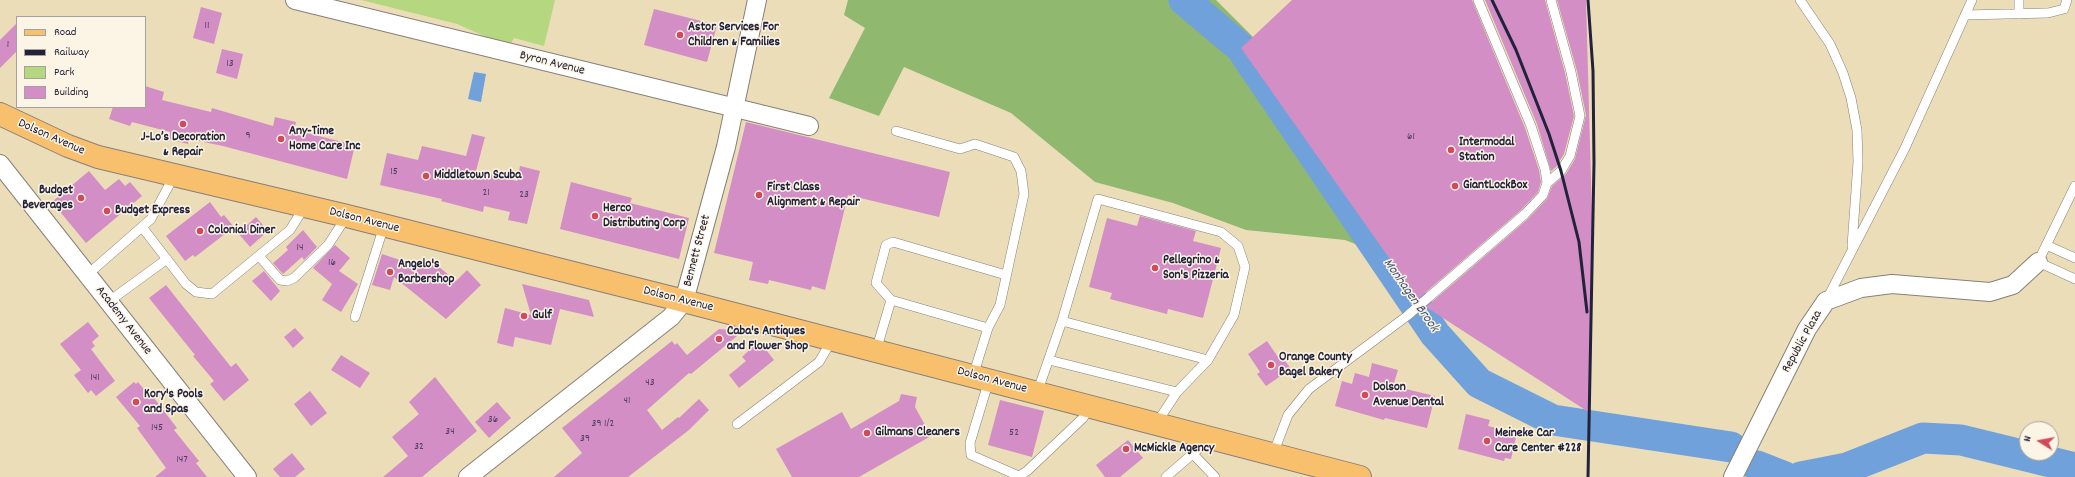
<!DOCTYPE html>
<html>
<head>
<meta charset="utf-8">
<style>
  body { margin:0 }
  #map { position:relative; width:2075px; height:477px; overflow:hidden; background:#ecddb9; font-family:Dekko,sans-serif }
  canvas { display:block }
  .legend { position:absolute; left:16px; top:16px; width:130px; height:92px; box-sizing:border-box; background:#fcf5e5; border:1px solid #a5a1a1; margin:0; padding:5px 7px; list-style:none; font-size:12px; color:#22223b }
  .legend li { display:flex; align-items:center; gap:8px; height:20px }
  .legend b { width:20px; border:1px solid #a5a1a1 }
  .north { position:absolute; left:2019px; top:421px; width:40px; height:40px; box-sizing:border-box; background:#fcf5e5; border:1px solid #a5a1a1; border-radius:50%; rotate:281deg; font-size:11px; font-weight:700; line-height:16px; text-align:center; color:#22223b }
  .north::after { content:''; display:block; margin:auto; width:14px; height:18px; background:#d1495b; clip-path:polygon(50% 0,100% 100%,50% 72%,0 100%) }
</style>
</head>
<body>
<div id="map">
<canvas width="2075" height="477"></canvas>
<ul class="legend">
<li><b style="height:5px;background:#f8bf6c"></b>Road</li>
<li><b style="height:5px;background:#22223b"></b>Railway</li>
<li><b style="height:11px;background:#b5d77f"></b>Park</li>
<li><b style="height:11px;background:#d28ec5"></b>Building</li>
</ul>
<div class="north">N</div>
</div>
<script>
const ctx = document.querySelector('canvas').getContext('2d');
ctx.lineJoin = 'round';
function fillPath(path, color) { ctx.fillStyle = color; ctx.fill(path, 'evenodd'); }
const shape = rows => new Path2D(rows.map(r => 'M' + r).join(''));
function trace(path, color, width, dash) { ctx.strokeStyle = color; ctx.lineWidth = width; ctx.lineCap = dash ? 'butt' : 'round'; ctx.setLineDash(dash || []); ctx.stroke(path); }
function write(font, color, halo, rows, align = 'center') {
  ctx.font = font + ' Dekko,sans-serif'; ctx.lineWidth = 3; ctx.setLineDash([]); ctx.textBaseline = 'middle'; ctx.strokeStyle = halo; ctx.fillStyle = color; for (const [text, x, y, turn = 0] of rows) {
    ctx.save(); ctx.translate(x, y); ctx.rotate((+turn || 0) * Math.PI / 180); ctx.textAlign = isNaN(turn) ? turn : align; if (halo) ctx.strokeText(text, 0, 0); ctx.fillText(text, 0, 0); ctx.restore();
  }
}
const green = shape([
  [361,0,555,0,544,46,514,38,509,47,457,24]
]);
const forest = shape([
  [848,0,1216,0,1270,54,1405,278,1386,256,1345,240,1246,230,1173,203,1095,182,1011,113,904,67,879,116,829,98,865,28,844,15]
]);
const water = shape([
  [474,72,486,74,481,102,468,99]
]);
const river = shape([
  [1184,0,1241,48,1435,334,1479,383,1553,420,1731,447],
  [1757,466,1785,477],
  [1801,477,1847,468,1923,438,1961,440,2075,468]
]);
const building = shape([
  [1292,0,1472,0,1525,128,1539,170,1541,182,1538,192,1521,210,1418,299,1241,48],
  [1485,0,1545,0,1565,73,1574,116,1564,154,1556,167,1551,171,1537,124],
  [1557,0,1586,0,1593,253,1590,413,1426,307,1529,218,1547,199,1552,186,1566,174,1575,159,1586,115,1577,71],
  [201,7,222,13,214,44,193,38],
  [654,9,717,25,707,62,644,45],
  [17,23,17,51,0,68,0,40],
  [222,49,243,54,237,79,216,73],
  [145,86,164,92,162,100,211,112,212,108,273,126,275,117,296,122,294,130,355,145,347,179,223,146,189,139,188,144,169,139,170,132,132,122,130,126,109,119,113,107,145,107],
  [746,122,950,172,939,217,848,195,825,290,812,286,811,290,769,280,768,284,749,280,753,262,714,253],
  [472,134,485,137,476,171,517,181,520,166,540,171,527,224,508,220,510,212,484,206,483,212,441,201,442,199,380,185,387,153,418,160,422,146,466,156],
  [89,171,105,190,119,179,125,186,130,182,142,196,86,243,52,202],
  [571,182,632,198,630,203,689,218,679,259,560,229],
  [210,202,221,217,224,215,234,227,195,257,193,255,185,261,166,236],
  [1140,216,1196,231,1193,241,1221,248,1203,318,1168,309,1167,314,1110,299,1112,293,1089,287,1107,218,1137,226],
  [256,217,268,231,250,247,238,233],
  [303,230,317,247,304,260,302,257,283,274,273,263,288,250,286,247],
  [335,245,350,258,339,271,358,284,341,312,322,300,332,284,313,268],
  [382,254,427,269,433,262,456,281,467,270,481,285,446,319,394,277,390,290,372,285],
  [264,271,280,291,271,301,252,281],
  [522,284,589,300,594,317,560,309,551,345,515,337,513,347,497,343,505,308,531,315],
  [166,285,231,367,236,363,249,380,224,401,210,384,214,381,193,356,195,355,149,298],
  [88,322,99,336,92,342,95,346,91,349,115,381,96,396,91,390,88,393,74,375,81,370,60,344],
  [295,328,304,338,293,348,284,337],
  [719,329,743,331,691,374,689,373,647,410,662,430,678,417,679,418,699,399,709,410,689,430,628,477,554,477,582,453,562,428,672,341,675,345,677,343,687,355],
  [759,341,774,360,739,388,729,375,746,361,742,357],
  [1267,341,1280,360,1283,358,1291,369,1266,386,1257,374,1260,372,1248,354],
  [341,355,370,373,360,388,331,370],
  [1372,363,1398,370,1393,386,1435,396,1427,428,1385,418,1384,420,1335,406,1342,381,1352,384,1355,373,1369,377],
  [435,377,477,431,422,477,383,477,408,456,392,437,419,414,409,402],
  [134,382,136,384,138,382,151,398,154,398,177,428,174,430,199,461,196,463,207,477,155,477,166,468,137,428,140,426,116,397],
  [310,391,327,413,311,426,294,404],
  [901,394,917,397,915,407,931,436,859,477,792,477,776,449,842,412,851,429,899,401],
  [1000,400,1044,411,1032,457,988,445],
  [497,402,511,418,489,438,475,422],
  [1466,414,1490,420,1488,426,1517,433,1511,459,1505,458,1504,461,1458,449],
  [1128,440,1143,458,1120,477,1105,477,1096,465],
  [292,453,305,469,295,477,280,477,273,469]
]);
const lane = shape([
  [1800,0,1830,44,1843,73,1851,98,1857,130,1858,162,1852,246],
  [2019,14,2019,0],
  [1965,15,2048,13,2064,9,2067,0],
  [896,131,960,149,975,144,1014,157,1021,171,1024,194,1000,305,988,328],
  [1547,183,1561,171,1570,156,1580,116,1571,72,1551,0],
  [2075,186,2038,262,2075,279],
  [142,227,186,284,196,292,212,294,290,230,305,206],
  [2046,245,2075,258],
  [259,256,280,280,287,281,294,278,328,245,347,216],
  [87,275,151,219,174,176],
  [1827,299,1905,148,1972,0],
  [891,300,876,283,886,245,893,242,1006,275],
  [108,302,167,259],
  [355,317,384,226],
  [1062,321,1208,360],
  [876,351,891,300,988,328,973,376],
  [1049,360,1177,392],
  [989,380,970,443,971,455,1019,476,1027,471,1083,418,1090,407],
  [1037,393,1062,321,1098,199,1221,232,1238,246,1245,267,1234,315,1208,360,1177,392,1156,424],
  [737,424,819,362,832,340],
  [1193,454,1215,477],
  [1273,454,1288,415,1309,389,1407,316,1525,214,1543,195,1547,183,1545,169,1531,126,1478,0],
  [1166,477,1196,451,1208,438]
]);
const street = shape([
  [295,0,809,126],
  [0,164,247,477],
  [468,477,671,317,684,301,726,147,757,0],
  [1733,477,1807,329,1826,301,1861,288,1892,284,1990,292,2013,285,2038,262]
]);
const primary = shape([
  [0,114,68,146,98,157,347,216,684,301,1360,477]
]);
const rail = shape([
  [1492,0,1516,50,1549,134,1561,171,1579,242,1587,312],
  [1588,0,1593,71,1594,163,1588,477]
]);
const markers = [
  [680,35,4,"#d1495b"],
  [183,124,4,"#d1495b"],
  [281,139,4,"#d1495b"],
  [1451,150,4,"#d1495b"],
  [426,176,4,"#d1495b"],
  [1455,186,4,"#d1495b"],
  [759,195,4,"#d1495b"],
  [81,198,4,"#d1495b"],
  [107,211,4,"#d1495b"],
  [595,216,4,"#d1495b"],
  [200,231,4,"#d1495b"],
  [1155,268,4,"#d1495b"],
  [390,272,4,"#d1495b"],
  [524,316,4,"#d1495b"],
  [719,339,4,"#d1495b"],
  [1271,365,4,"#d1495b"],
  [1365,395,4,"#d1495b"],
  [136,402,4,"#d1495b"],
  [867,433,4,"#d1495b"],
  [1487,441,4,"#d1495b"],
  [1126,449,4,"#d1495b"]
];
const numberNames = [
  ["11",207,26],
  ["1",8,45],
  ["13",230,64],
  ["9",248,136],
  ["61",1411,137],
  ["15",394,172],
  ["21",486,193],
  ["23",524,195],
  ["14",300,248],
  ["16",332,263],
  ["141",95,378],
  ["43",650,383],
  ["41",627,401],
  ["36",493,420],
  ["39 1/2",603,424],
  ["145",157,428],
  ["34",450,432],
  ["52",1014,433],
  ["39",585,439],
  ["32",419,447],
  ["147",182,460]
];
const poiNames = [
  ["Astor Services For",688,28],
  ["Children & Families",688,43],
  ["Any-Time",289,132],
  ["Home Care Inc",289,147],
  ["J-Lo’s Decoration",183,138,"center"],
  ["& Repair",183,153,"center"],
  ["Intermodal",1459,143],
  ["Station",1459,158],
  ["Middletown Scuba",434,176],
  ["GiantLockBox",1463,186],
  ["First Class",767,188],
  ["Alignment & Repair",767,203],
  ["Budget",73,191,"right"],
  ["Beverages",73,206,"right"],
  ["Herco",603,209],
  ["Distributing Corp",603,224],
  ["Budget Express",115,211],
  ["Colonial Diner",208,231],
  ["Pellegrino &",1163,261],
  ["Son's Pizzeria",1163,276],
  ["Angelo's",398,265],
  ["Barbershop",398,280],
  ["Gulf",532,316],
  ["Caba's Antiques",727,332],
  ["and Flower Shop",727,347],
  ["Orange County",1279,358],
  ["Bagel Bakery",1279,373],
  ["Dolson",1373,388],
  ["Avenue Dental",1373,403],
  ["Kory's Pools",144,395],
  ["and Spas",144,410],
  ["Gilmans Cleaners",875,433],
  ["Meineke Car",1495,434],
  ["Care Center #228",1495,449],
  ["McMickle Agency",1134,449]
];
const streetNames = [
  ["Byron Avenue",552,64,14],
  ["Dolson Avenue",51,138,24],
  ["Dolson Avenue",364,221,14],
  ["Bennett Street",698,251,-75],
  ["Dolson Avenue",678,300,14],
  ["Academy Avenue",123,321,52],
  ["Republic Plaza",1803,342,-61],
  ["Dolson Avenue",992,381,15]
];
const waterNames = [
  ["Monhagen Brook",1410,296,55]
];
fillPath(green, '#b5d77f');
fillPath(forest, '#90b86e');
fillPath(water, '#71a1db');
trace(river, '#71a1db', 31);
fillPath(building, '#d28ec5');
trace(lane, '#87807a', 10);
trace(street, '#87807a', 20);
trace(primary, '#87807a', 24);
trace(lane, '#fff', 9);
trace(street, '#fff', 18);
trace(primary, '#f8bf6c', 22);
trace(rail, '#22223b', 3);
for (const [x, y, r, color] of markers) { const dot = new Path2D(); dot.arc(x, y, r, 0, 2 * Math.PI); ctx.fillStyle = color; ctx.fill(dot); trace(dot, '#fcf5e5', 1.5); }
write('11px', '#4e3d5e', null, numberNames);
write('bold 13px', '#22223b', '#fcf5e5', poiNames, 'left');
write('13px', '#22223b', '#fcf5e5', streetNames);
write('italic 14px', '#42557b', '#fcf5e5', waterNames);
</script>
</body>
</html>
